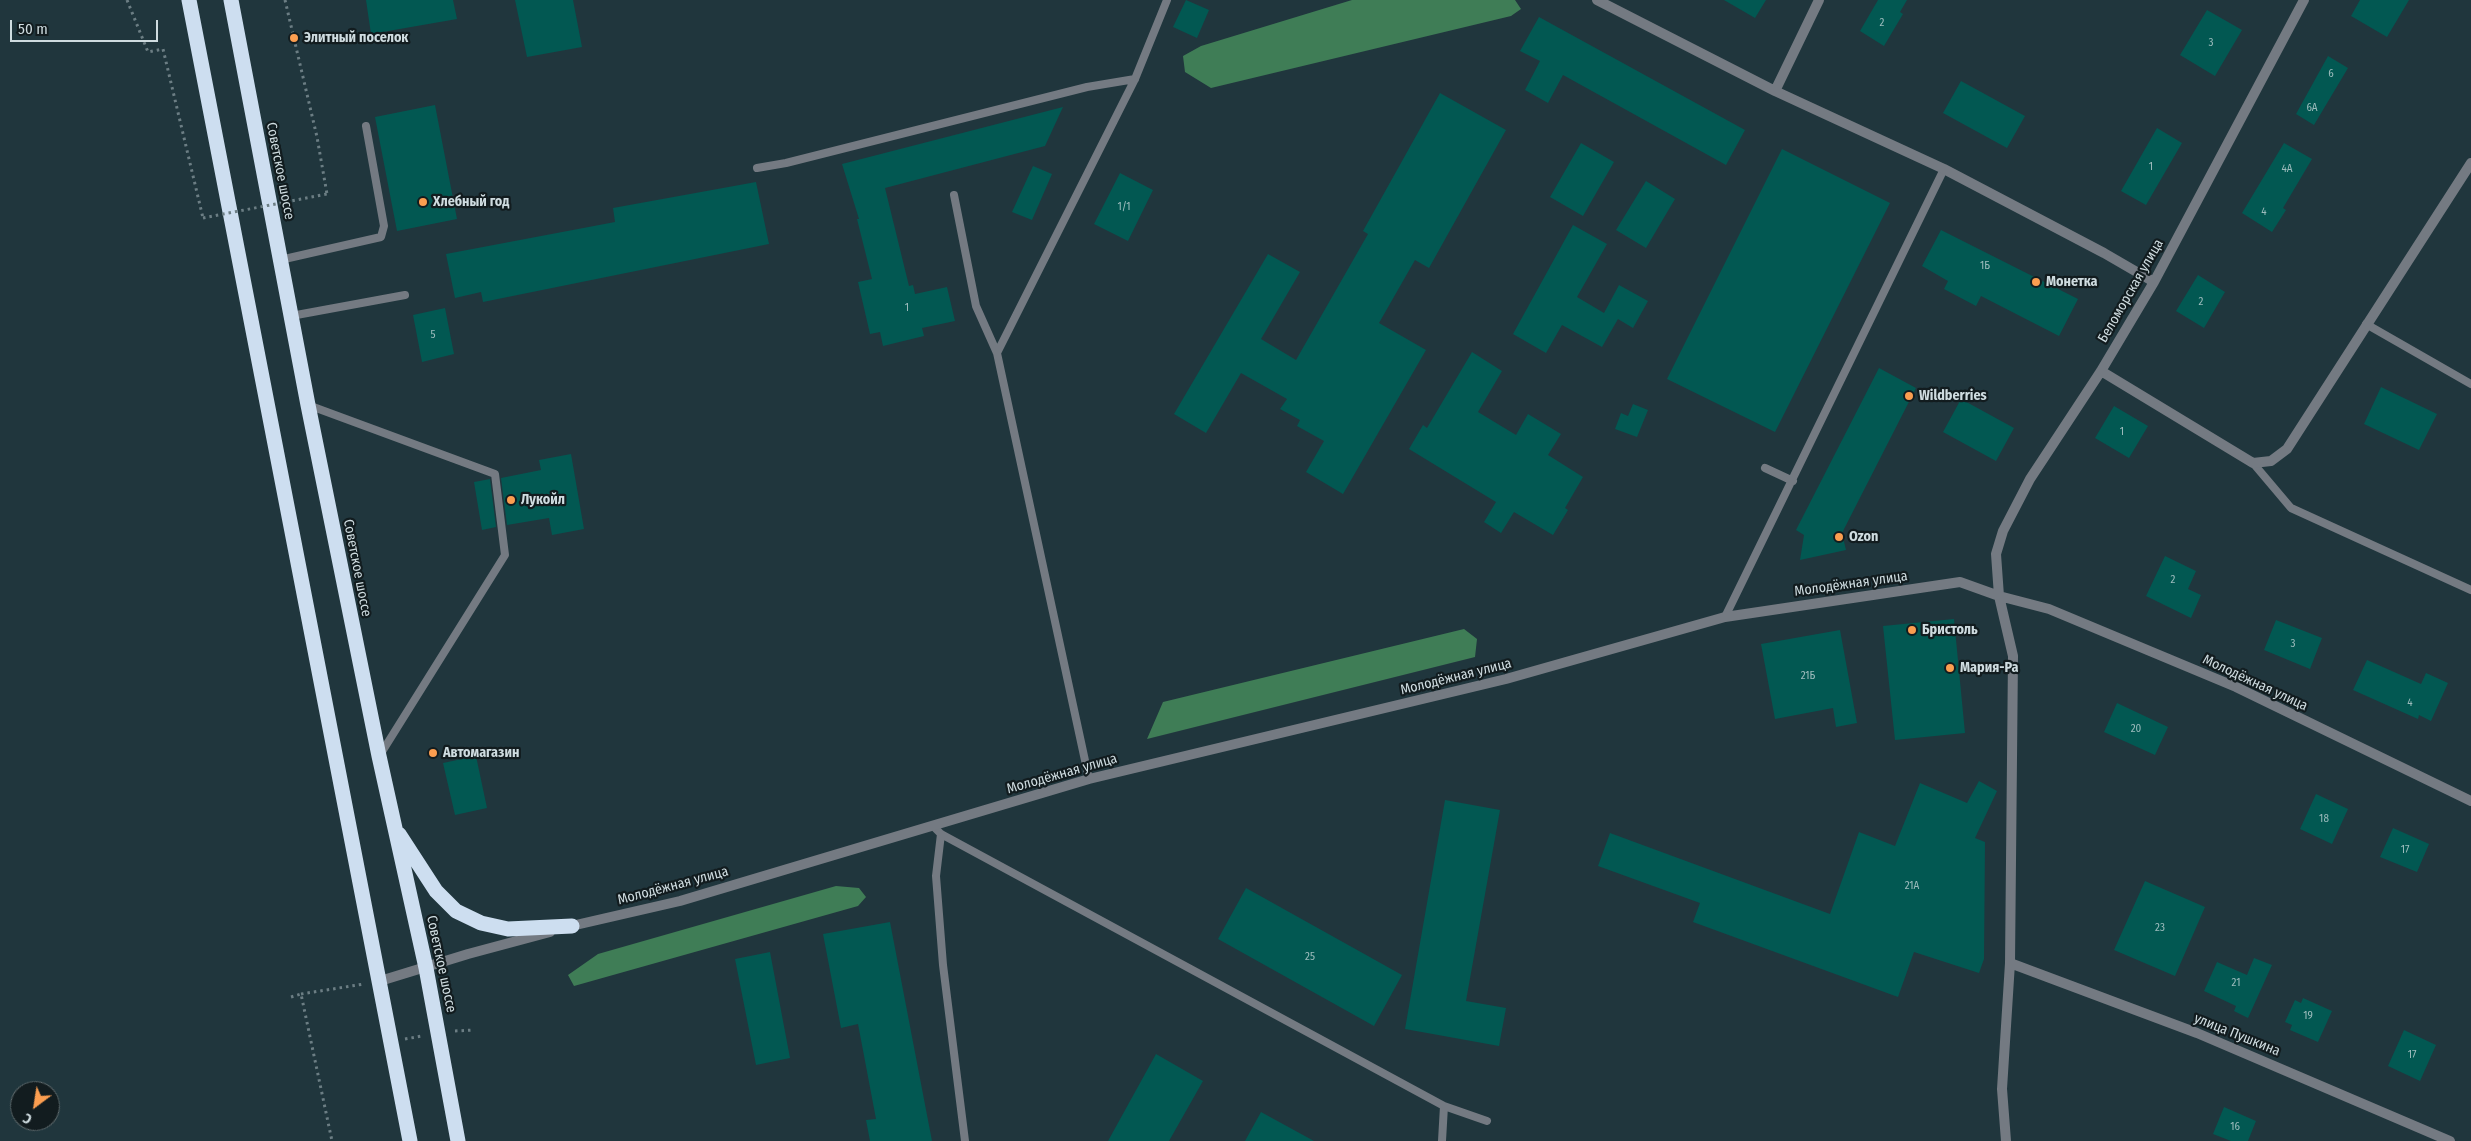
<!DOCTYPE html>
<html>
<head>
<meta charset="utf-8">
<style>
  body { margin:0 }
  #map { position:relative; width:2471px; height:1141px; overflow:hidden; background:#20363d; font-family:"Fira Sans Condensed",sans-serif }
  canvas { display:block }
  .north { position:absolute; left:10px; top:1081px; width:50px; height:50px; box-sizing:border-box; background:#121c1f; border:1px solid #5e696c; border-radius:50%; rotate:211deg; font-size:14px; font-weight:700; line-height:20px; text-align:center; color:#cfdce0 }
  .north::after { content:''; display:block; margin:auto; width:18px; height:22px; background:#fb9e50; clip-path:polygon(50% 0,100% 100%,50% 72%,0 100%) }
  .scale { position:absolute; left:10px; top:20px; width:148px; height:22px; box-sizing:border-box; border:2px solid #cfdce0; border-top:0; padding-left:6px; font-size:15px; line-height:18px; white-space:nowrap; color:#cfdce0; -webkit-text-stroke:4px #121c1f; paint-order:stroke }
</style>
</head>
<body>
<div id="map">
<canvas width="2471" height="1141"></canvas>
<div class="north">С</div>
<div class="scale">50 m</div>
</div>
<script>
const ctx = document.querySelector('canvas').getContext('2d');
ctx.lineJoin = 'round';
function fillPath(path, color) { ctx.fillStyle = color; ctx.fill(path, 'evenodd'); }
const shape = rows => new Path2D(rows.map(r => 'M' + r).join(''));
function trace(path, color, width, dash) { ctx.strokeStyle = color; ctx.lineWidth = width; ctx.lineCap = dash ? 'butt' : 'round'; ctx.setLineDash(dash || []); ctx.stroke(path); }
function write(font, color, halo, rows, align = 'center') {
  ctx.font = font + ' "Fira Sans Condensed",sans-serif'; ctx.lineWidth = 4.5; ctx.setLineDash([]); ctx.textBaseline = 'middle'; ctx.strokeStyle = halo; ctx.fillStyle = color; for (const [text, x, y, turn = 0] of rows) {
    ctx.save(); ctx.translate(x, y); ctx.rotate((+turn || 0) * Math.PI / 180); ctx.textAlign = isNaN(turn) ? turn : align; if (halo) ctx.strokeText(text, 0, 0); ctx.fillText(text, 0, 0); ctx.restore();
  }
}
const forest = shape([
  [1352,0,1515,0,1521,9,1511,16,1211,88,1185,72,1183,56,1201,46],
  [1464,629,1477,639,1475,657,1147,739,1163,702],
  [836,886,859,888,866,897,858,906,574,986,568,975,598,954]
]);
const building = shape([
  [366,0,453,0,457,19,371,34],
  [515,0,573,0,582,47,527,57],
  [1186,0,1209,10,1197,38,1173,27],
  [1724,0,1766,0,1755,18],
  [1878,0,1907,0,1900,12,1903,14,1884,46,1860,31],
  [2360,0,2409,0,2387,37,2351,16],
  [2207,10,2242,30,2215,76,2180,55],
  [1539,17,1745,130,1726,165,1563,75,1548,103,1525,90,1540,61,1520,51],
  [2328,56,2348,68,2314,125,2296,114],
  [1961,81,2025,116,2007,148,1943,113],
  [1440,93,1506,130,1429,268,1415,260,1379,323,1426,350,1343,494,1306,472,1324,441,1297,426,1300,420,1280,409,1287,399,1241,373,1206,433,1174,414,1268,254,1300,272,1261,339,1296,360,1368,234,1363,231],
  [435,105,457,219,397,231,375,117],
  [1063,107,1045,146,885,188,909,286,913,285,915,294,947,287,955,321,922,328,924,336,883,346,880,332,870,334,858,282,872,279,857,219,859,219,842,164],
  [2157,128,2182,143,2146,205,2121,191],
  [1581,143,1614,162,1583,216,1550,197],
  [2284,143,2312,159,2283,208,2286,210,2272,232,2242,213],
  [1782,149,1890,203,1775,432,1667,379],
  [1033,166,1052,174,1032,220,1012,212],
  [1120,173,1153,190,1128,241,1094,224],
  [1646,181,1675,199,1646,248,1616,230],
  [756,182,769,244,483,302,481,292,455,298,446,254,615,222,613,208],
  [1573,225,1607,244,1577,297,1604,313,1619,285,1648,301,1633,328,1618,319,1602,347,1562,325,1546,353,1513,334],
  [1941,230,2078,299,2059,336,1981,296,1976,306,1944,289,1948,281,1922,266],
  [2198,275,2225,292,2204,328,2176,311],
  [445,308,454,354,422,362,413,315],
  [1472,352,1502,371,1478,412,1516,435,1528,414,1561,434,1548,455,1583,477,1565,508,1568,510,1553,535,1514,512,1501,533,1484,522,1496,502,1409,449,1423,425,1427,428],
  [1879,368,1916,388,1842,533,1846,550,1800,560,1804,535,1796,530],
  [2381,387,2437,414,2419,450,2364,424],
  [1961,399,2014,428,1996,461,1943,432],
  [1633,404,1648,410,1637,437,1615,429,1621,413,1628,416],
  [2114,406,2148,426,2129,458,2095,438],
  [571,454,584,529,552,535,549,518,507,525,501,478,541,470,539,460],
  [490,479,496,527,482,530,474,482],
  [2165,556,2196,571,2188,589,2201,595,2191,618,2146,596],
  [1954,619,1965,733,1895,740,1883,626],
  [2276,620,2322,638,2310,669,2264,650],
  [1840,630,1857,723,1836,727,1833,708,1775,719,1761,644],
  [2367,660,2421,684,2426,673,2448,683,2431,721,2419,715,2418,719,2353,690],
  [2117,703,2168,727,2155,755,2104,732],
  [476,756,487,808,455,815,443,763],
  [1979,781,1997,791,1975,838,1985,842,1984,959,1979,973,1914,952,1898,997,1693,922,1700,903,1598,866,1610,833,1830,914,1859,832,1895,846,1920,783,1967,803],
  [2316,794,2348,809,2332,844,2300,829],
  [1445,800,1500,810,1466,1001,1506,1008,1499,1046,1405,1029],
  [2393,828,2429,844,2417,872,2380,857],
  [2145,881,2205,907,2175,976,2114,950],
  [1246,888,1402,975,1374,1026,1218,939],
  [890,922,932,1141,870,1141,866,1120,876,1119,858,1024,841,1028,823,934],
  [770,952,790,1058,756,1065,735,959],
  [2254,958,2272,965,2248,1018,2234,1011,2236,1006,2204,991,2217,962,2247,975],
  [2303,998,2332,1011,2318,1042,2290,1030,2292,1025,2285,1022,2295,1000,2301,1003],
  [2404,1030,2436,1045,2420,1081,2388,1066],
  [1156,1054,1203,1081,1169,1141,1108,1141],
  [2224,1107,2256,1121,2248,1141,2231,1141,2213,1134],
  [1261,1112,1314,1141,1245,1141]
]);
const path = shape([
  [127,0,148,52,163,49,203,218],
  [285,0,317,137,327,194],
  [301,994,364,984],
  [291,997,301,994,332,1141],
  [455,1031,474,1030],
  [405,1039,422,1036]
]);
const lane = shape([
  [757,168,786,163,1087,87,1135,79],
  [954,195,976,306,997,353],
  [280,260,381,237,384,226,366,126],
  [291,316,405,295],
  [2366,324,2471,384],
  [308,405,495,474,505,555,380,755],
  [2253,463,2291,508,2471,590],
  [1765,468,1793,481],
  [1725,617,1944,169],
  [1089,779,997,353,1135,79,1167,0],
  [933,826,941,834,1444,1106,1442,1141],
  [941,834,936,876,943,965,965,1141],
  [1444,1106,1487,1121]
]);
const street = shape([
  [1597,0,1775,91,1944,169,2104,253,2154,282],
  [1775,91,1819,0],
  [2101,371,2253,463,2271,461,2287,449,2471,163],
  [567,927,680,901,1089,779,1506,679,1725,617,1960,582,1999,596,2049,609,2236,687,2471,801],
  [2010,963,2197,1033,2450,1141],
  [380,981,468,954,550,932],
  [2006,1141,2002,1089,2010,963,2013,656,1999,596,1996,554,2003,531,2030,479,2101,371,2154,282,2304,0]
]);
const highway = shape([
  [189,0,410,1141],
  [231,0,308,405,379,756,426,968,458,1141],
  [399,834,436,891,456,911,481,923,508,929,572,926]
]);
const pathBridge = shape([
  [203,218,327,194]
]);
const markers = [
  [294,38,5,"#fb9e50"],
  [423,202,5,"#fb9e50"],
  [2036,282,5,"#fb9e50"],
  [1909,396,5,"#fb9e50"],
  [511,500,5,"#fb9e50"],
  [1839,537,5,"#fb9e50"],
  [1912,630,5,"#fb9e50"],
  [1950,668,5,"#fb9e50"],
  [433,753,5,"#fb9e50"]
];
const numberNames = [
  ["2",1882,23],
  ["3",2211,43],
  ["6",2331,74],
  ["6А",2312,108],
  ["1",2151,167],
  ["4А",2287,169],
  ["1/1",1124,207],
  ["4",2264,212],
  ["1Б",1985,266],
  ["2",2201,302],
  ["1",907,308],
  ["5",433,335],
  ["1",2122,432],
  ["2",2173,580],
  ["3",2293,644],
  ["21Б",1808,676],
  ["4",2410,703],
  ["20",2136,729],
  ["18",2324,819],
  ["17",2405,850],
  ["21А",1912,886],
  ["23",2160,928],
  ["25",1310,957],
  ["21",2236,983],
  ["19",2308,1016],
  ["17",2412,1055],
  ["16",2235,1127]
];
const poiNames = [
  ["Элитный поселок",304,38],
  ["Хлебный год",433,202],
  ["Монетка",2046,282],
  ["Wildberries",1919,396],
  ["Лукойл",521,500],
  ["Ozon",1849,537],
  ["Бристоль",1922,630],
  ["Мария-Ра",1960,668],
  ["Автомагазин",443,753]
];
const streetNames = [
  ["Советское шоссе",280,171,79],
  ["Беломорская улица",2131,291,-60],
  ["Советское шоссе",357,568,79],
  ["Молодёжная улица",1851,584,-8],
  ["Молодёжная улица",1456,677,-14],
  ["Молодёжная улица",2255,683,25],
  ["Молодёжная улица",1062,774,-16],
  ["Молодёжная улица",673,886,-15],
  ["Советское шоссе",441,964,78],
  ["улица Пушкина",2237,1035,22]
];
fillPath(forest, '#3f7d56');
fillPath(building, '#025852');
trace(path, '#6c7e84', 3, [2.5, 4]);
trace(lane, '#747a82', 8);
trace(street, '#747a82', 10);
trace(highway, '#cddef0', 15);
trace(pathBridge, '#6c7e84', 3, [2.5, 4]);
for (const [x, y, r, color] of markers) { const dot = new Path2D(); dot.arc(x, y, r, 0, 2 * Math.PI); ctx.fillStyle = color; ctx.fill(dot); trace(dot, '#121c1f', 2); }
write('11px', '#9cbbbc', null, numberNames);
write('bold 14px', '#cfdce0', '#121c1f', poiNames, 'left');
write('14px', '#cfdce0', '#121c1f', streetNames);
</script>
</body>
</html>
